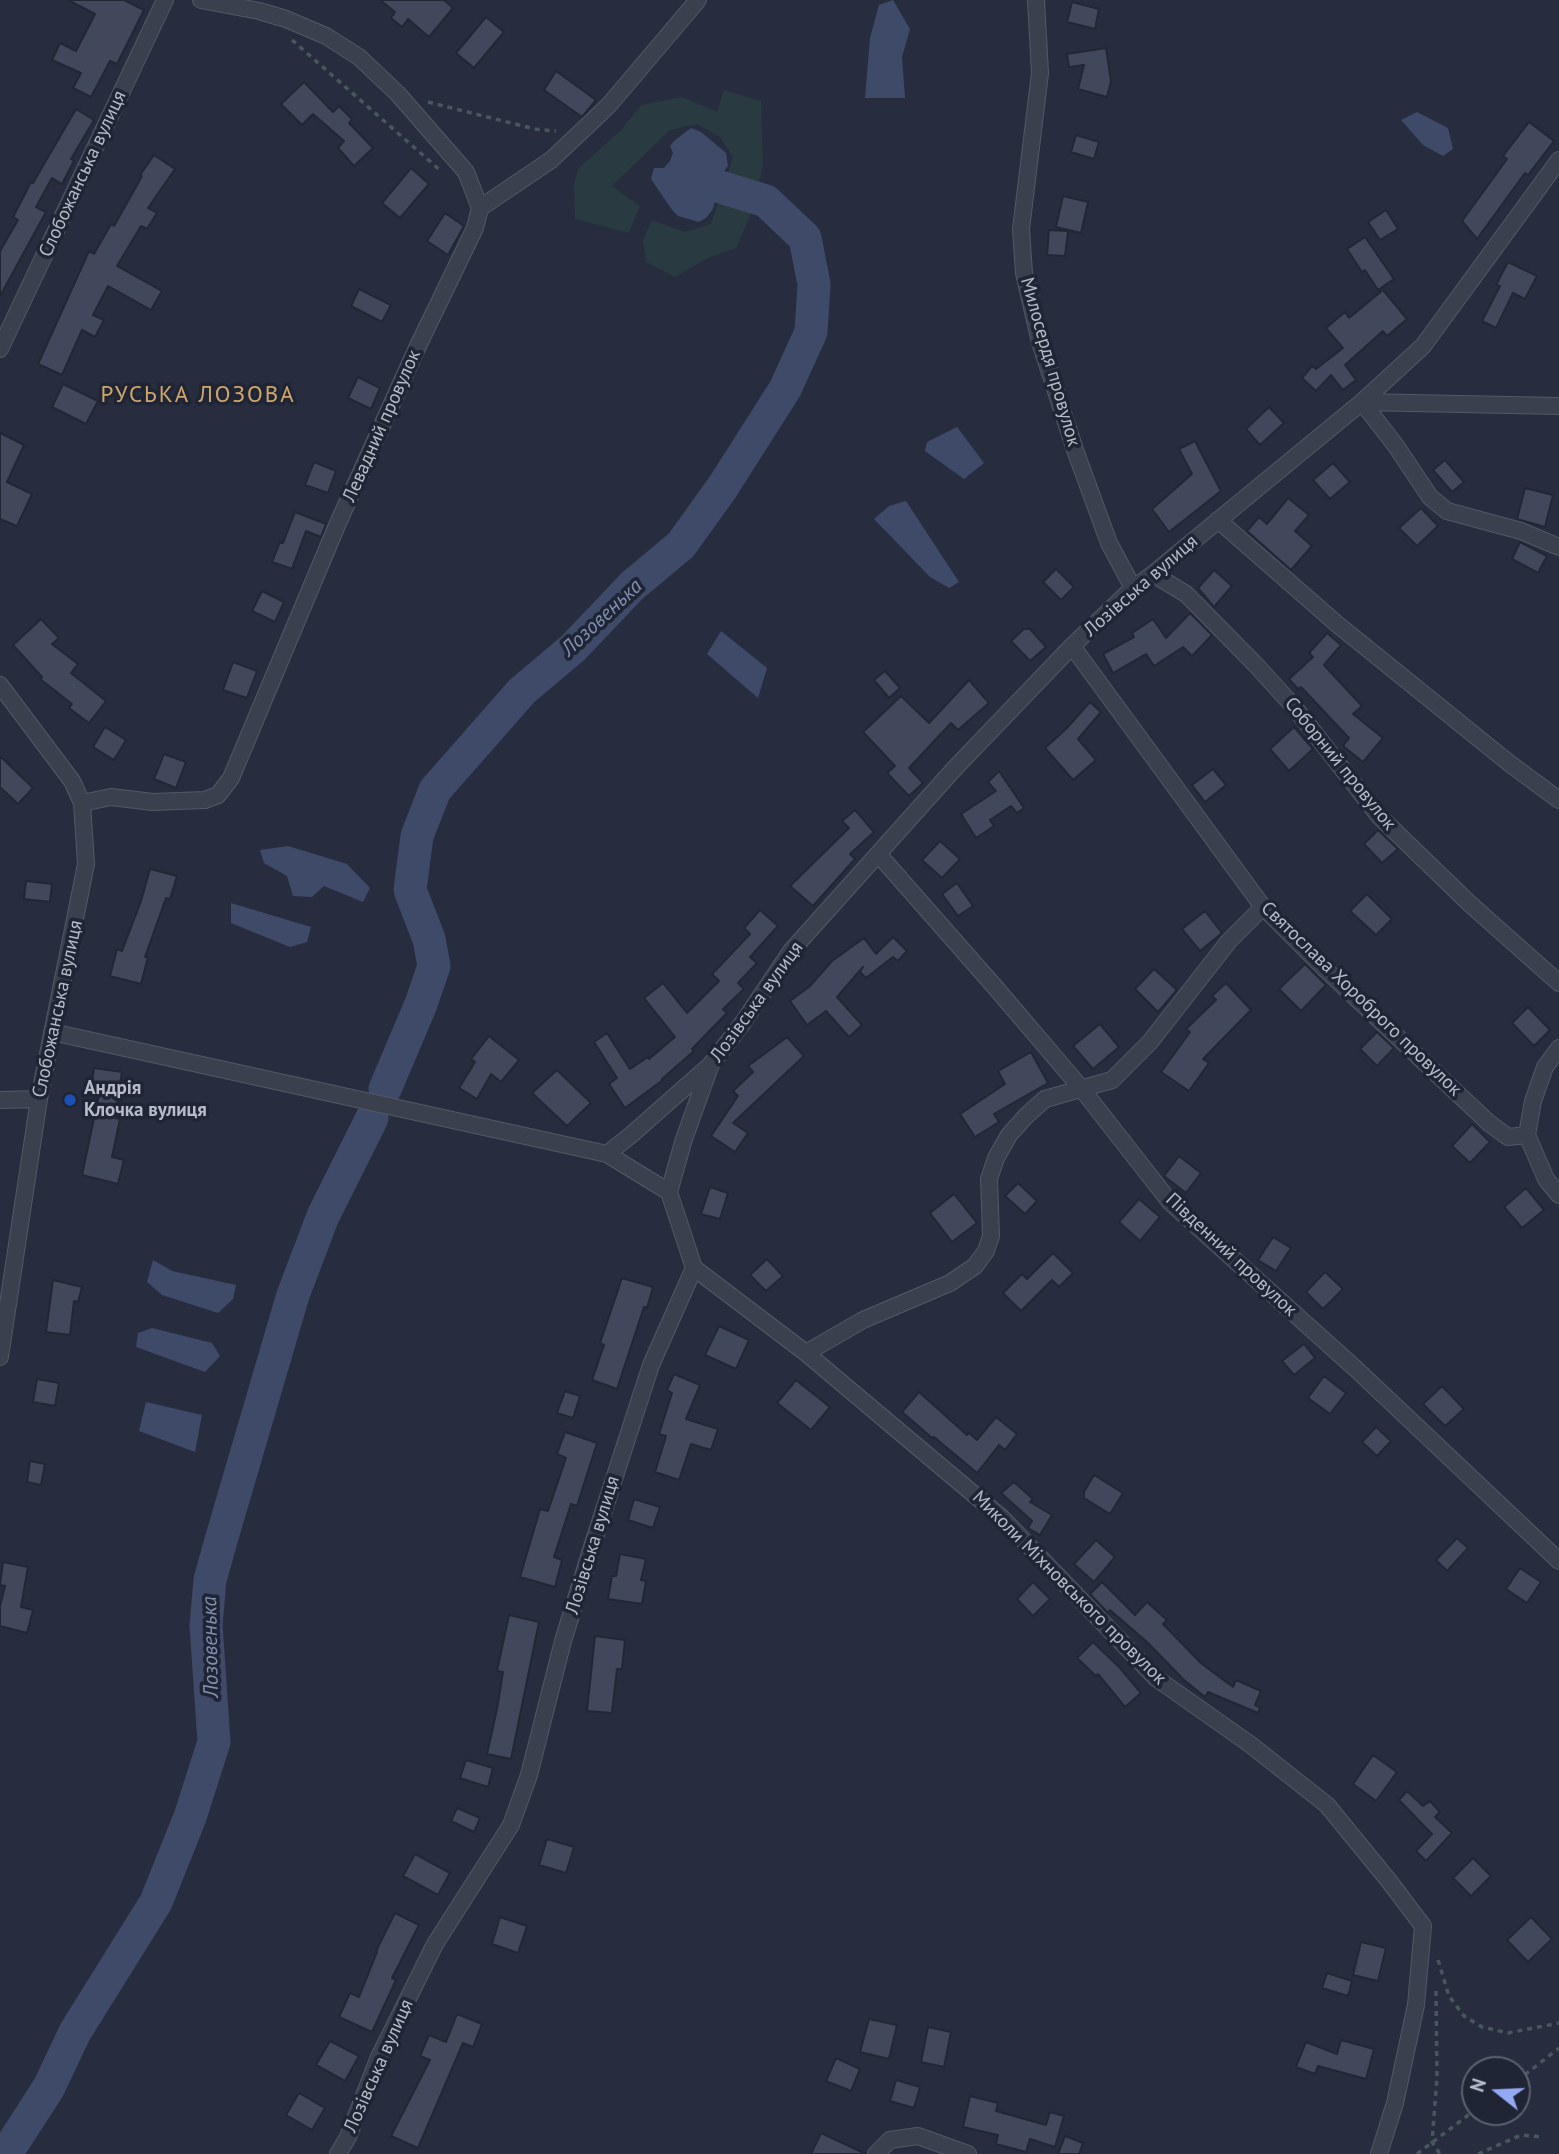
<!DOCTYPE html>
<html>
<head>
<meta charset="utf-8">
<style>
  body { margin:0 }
  #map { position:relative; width:1559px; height:2154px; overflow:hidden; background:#272d3f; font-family:"PT Sans",sans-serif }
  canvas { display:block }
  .north { position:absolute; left:1461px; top:2056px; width:70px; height:70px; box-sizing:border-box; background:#1f2534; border:2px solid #5c6170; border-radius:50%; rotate:288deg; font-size:19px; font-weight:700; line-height:28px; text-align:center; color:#b7bbc9 }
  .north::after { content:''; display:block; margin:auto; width:24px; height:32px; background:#93a9f3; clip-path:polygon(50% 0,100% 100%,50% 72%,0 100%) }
</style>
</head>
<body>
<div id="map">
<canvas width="1559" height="2154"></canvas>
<div class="north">N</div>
</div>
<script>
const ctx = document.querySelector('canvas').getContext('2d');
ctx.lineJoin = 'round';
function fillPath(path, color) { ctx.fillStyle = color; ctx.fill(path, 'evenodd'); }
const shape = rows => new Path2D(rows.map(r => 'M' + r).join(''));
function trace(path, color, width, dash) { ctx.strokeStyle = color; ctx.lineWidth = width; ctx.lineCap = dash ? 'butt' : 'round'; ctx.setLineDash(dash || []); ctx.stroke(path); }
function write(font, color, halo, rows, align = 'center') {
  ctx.font = font + ' "PT Sans",sans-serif'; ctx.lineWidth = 7; ctx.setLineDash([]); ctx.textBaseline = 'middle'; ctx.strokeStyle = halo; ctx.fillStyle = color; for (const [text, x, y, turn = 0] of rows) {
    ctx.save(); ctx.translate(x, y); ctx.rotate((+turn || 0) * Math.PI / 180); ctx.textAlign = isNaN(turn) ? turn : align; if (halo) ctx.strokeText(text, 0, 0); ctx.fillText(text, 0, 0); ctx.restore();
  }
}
const green = shape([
  [724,90,761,101,763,165,753,209,736,248,708,258,675,277,646,262,643,240,652,220,685,232,711,224,733,157,720,137,697,124,670,130,612,186,640,206,629,233,575,219,574,183,578,169,622,129,641,105,682,97,717,112]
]);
const water = shape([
  [893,0,910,29,902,57,905,98,865,98,870,38,879,5],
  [1417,112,1448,128,1453,149,1443,156,1423,145,1401,120],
  [691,128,701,132,726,153,728,166,720,176,713,209,706,218,699,222,678,216,672,210,651,179,654,168,664,168,670,161,673,153,670,146,674,141],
  [957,427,984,463,964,479,925,451,927,442],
  [906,501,959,582,949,588,930,577,874,519,889,506],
  [721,631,767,668,758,698,707,654],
  [288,846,347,864,370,888,363,902,324,886,312,897,293,896,287,876,264,863,260,850],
  [231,903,311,927,307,942,290,947,231,923],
  [153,1260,172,1271,236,1285,233,1299,218,1313,162,1295,147,1282],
  [152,1328,212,1343,220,1356,205,1372,136,1347,138,1333],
  [146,1402,202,1415,195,1452,139,1431]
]);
const river = shape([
  [385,1089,421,1004,434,966,429,939,410,890,417,836,435,790,522,691,573,648,632,586,681,545,722,488,785,389,811,332,814,284,805,238,766,201,717,186],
  [6,2154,49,2087,75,2032,156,1902,190,1817,214,1742,206,1625,210,1580,222,1537,293,1295,323,1216,372,1118]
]);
const building = shape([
  [68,0,124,0,144,10,117,64,110,61,91,97,73,88,81,73,52,60,60,43,76,51,95,14,68,0],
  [380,0,444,0,453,8,429,37,408,19,402,27,391,18,395,12,380,0],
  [1072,2,1099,9,1095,29,1067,22,1072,2],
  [486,17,504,32,474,68,456,53,486,17],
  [1106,48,1111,81,1107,97,1078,89,1084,65,1069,67,1067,54,1106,48],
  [556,71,596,100,582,117,544,90,556,71],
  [304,82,333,112,339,106,352,119,349,123,373,148,354,166,338,148,344,141,313,114,302,125,281,104,304,82],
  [76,109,94,120,71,159,74,161,62,184,52,178,36,207,46,212,0,296,0,251,18,220,13,217,31,182,33,183,76,109],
  [1529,122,1554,141,1528,175,1525,173,1477,239,1462,221,1507,159,1503,156,1529,122],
  [1076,135,1099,142,1094,159,1071,152,1076,135],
  [154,155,175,169,148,208,157,213,147,229,141,226,117,266,162,291,151,310,108,286,93,315,104,320,95,337,82,330,62,375,38,364,89,251,94,254,111,224,114,226,142,176,140,175,154,155],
  [411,168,429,184,400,218,382,203,411,168],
  [1063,196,1088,202,1081,233,1056,227,1063,196],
  [1386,210,1398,229,1380,240,1368,222,1386,210],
  [445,213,464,226,448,255,427,241,445,213],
  [1049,230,1068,231,1065,256,1047,255,1049,230],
  [1365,237,1394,279,1378,290,1365,270,1362,272,1347,249,1365,237],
  [1508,262,1537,276,1525,299,1513,293,1496,328,1482,321,1500,286,1496,285,1508,262],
  [359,289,391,305,382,322,351,306,359,289],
  [1383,290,1407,319,1387,336,1383,331,1345,365,1356,380,1343,390,1331,375,1316,391,1302,378,1312,366,1316,369,1343,348,1326,328,1345,312,1349,318,1383,290],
  [358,377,380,388,371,409,348,398,358,377],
  [63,384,98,401,86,424,52,407,63,384],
  [1269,407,1284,423,1260,445,1246,429,1269,407],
  [0,433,24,445,7,482,32,494,17,526,0,519,0,433],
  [1195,441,1221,491,1169,532,1152,509,1192,474,1179,449,1195,441],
  [1445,460,1464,482,1452,492,1433,470,1445,460],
  [314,462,336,471,328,493,305,485,314,462],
  [1333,463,1350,482,1330,499,1313,480,1333,463],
  [1525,488,1553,495,1545,527,1517,519,1525,488],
  [1288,498,1309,515,1295,531,1312,546,1291,570,1247,531,1259,517,1267,524,1288,498],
  [1421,508,1438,526,1417,546,1399,528,1421,508],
  [295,512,326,524,321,537,306,531,292,569,272,562,280,542,283,543,295,512],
  [1520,542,1547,556,1538,573,1512,559,1520,542],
  [1056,569,1074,587,1061,600,1043,582,1056,569],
  [1214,570,1232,586,1214,607,1198,588,1214,570],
  [262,591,284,602,275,622,252,611,262,591],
  [1190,613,1212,635,1192,656,1183,647,1154,666,1146,654,1113,673,1103,654,1134,637,1132,633,1153,619,1166,638,1190,613],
  [41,619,59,638,52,644,78,664,71,673,106,701,89,723,69,708,72,704,40,679,42,677,13,645,41,619],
  [1024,629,1030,629,1046,647,1030,661,1011,641,1024,629],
  [1327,633,1341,645,1324,665,1362,706,1353,714,1383,738,1363,762,1343,746,1349,738,1301,687,1298,689,1289,679,1313,657,1309,653,1327,633],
  [233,662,257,671,247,698,223,690,233,662],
  [885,671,900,688,889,698,874,680,885,671],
  [969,680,989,703,958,730,951,723,909,768,923,783,909,796,887,773,895,766,863,732,901,696,929,723,969,680],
  [1090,702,1101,712,1078,739,1096,760,1073,780,1045,748,1066,729,1090,702],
  [105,727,126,740,114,760,93,747,105,727],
  [1294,727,1313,749,1289,771,1270,749,1294,727],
  [164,754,186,762,176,788,154,779,164,754],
  [0,756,33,788,18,804,0,787,0,756],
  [1213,769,1226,785,1205,802,1192,785,1213,769],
  [999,771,1024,808,1017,813,1011,806,990,820,994,826,976,838,961,814,996,791,988,782,999,771],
  [855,810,874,832,850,854,855,859,813,906,790,886,849,828,842,821,855,810],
  [1378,830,1398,849,1382,863,1364,844,1378,830],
  [940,841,960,859,942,878,922,860,940,841],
  [150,869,177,876,170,899,166,898,145,957,148,957,141,984,110,976,117,949,122,951,141,901,150,869],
  [26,881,52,884,50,902,24,899,26,881],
  [957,883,973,906,958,916,942,894,957,883],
  [1367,894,1392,919,1376,935,1350,911,1367,894],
  [760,910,778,926,750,957,757,963,738,983,744,989,723,1009,727,1013,692,1049,694,1051,662,1079,663,1080,625,1108,609,1084,617,1078,594,1042,607,1033,630,1069,648,1057,649,1059,675,1037,644,998,663,983,687,1013,719,981,712,974,750,934,744,928,760,910],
  [1205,911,1222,933,1200,951,1182,929,1205,911],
  [893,937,907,951,898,961,893,957,866,978,860,972,863,967,837,997,862,1025,849,1037,826,1011,807,1025,790,1001,810,986,832,961,864,938,876,954,893,937],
  [1305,964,1326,985,1301,1011,1279,989,1305,964],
  [1154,969,1177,990,1158,1012,1135,989,1154,969],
  [1226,983,1251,1010,1203,1059,1209,1063,1189,1091,1161,1072,1190,1032,1186,1029,1216,1000,1212,996,1226,983],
  [1528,1007,1550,1030,1534,1046,1512,1023,1528,1007],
  [1100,1024,1119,1047,1093,1069,1073,1046,1100,1024],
  [1377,1032,1394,1048,1377,1066,1360,1049,1377,1032],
  [489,1036,519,1060,501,1082,491,1074,477,1099,459,1088,475,1062,471,1059,489,1036],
  [787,1037,804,1056,733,1123,748,1133,735,1152,711,1136,738,1096,733,1091,753,1072,748,1066,787,1037],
  [1031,1052,1048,1083,994,1114,999,1122,975,1137,960,1114,1005,1084,998,1071,1031,1052],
  [94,1068,122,1072,115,1118,120,1119,112,1157,124,1160,118,1184,82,1175,100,1090,91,1088,94,1068],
  [557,1070,591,1103,567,1126,532,1093,557,1070],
  [1472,1124,1490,1142,1470,1163,1452,1146,1472,1124],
  [1179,1156,1201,1173,1186,1193,1164,1176,1179,1156],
  [1018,1183,1037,1201,1025,1214,1005,1196,1018,1183],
  [710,1187,728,1193,720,1219,701,1214,710,1187],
  [1526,1188,1544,1210,1522,1228,1504,1207,1526,1188],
  [954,1194,977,1223,952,1242,930,1213,954,1194],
  [1139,1199,1160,1217,1140,1241,1119,1222,1139,1199],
  [1273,1237,1291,1248,1276,1271,1258,1260,1273,1237],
  [1053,1253,1073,1273,1059,1287,1052,1280,1021,1311,1003,1293,1022,1274,1027,1279,1053,1253],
  [767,1259,783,1276,766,1291,750,1275,767,1259],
  [1325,1272,1343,1289,1323,1309,1306,1292,1325,1272],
  [622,1278,653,1287,647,1308,644,1307,617,1389,592,1380,604,1345,600,1343,622,1278],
  [53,1280,82,1287,78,1302,74,1301,70,1335,46,1332,53,1280],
  [719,1326,749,1340,736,1369,705,1355,719,1326],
  [1304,1344,1315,1358,1294,1375,1282,1361,1304,1344],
  [674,1374,700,1385,686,1419,718,1429,711,1450,691,1444,679,1480,655,1472,666,1436,659,1434,672,1393,667,1390,674,1374],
  [1324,1376,1346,1393,1330,1414,1308,1398,1324,1376],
  [37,1379,59,1383,55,1406,33,1402,37,1379],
  [796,1380,830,1407,811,1430,777,1403,796,1380],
  [1442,1386,1464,1409,1445,1426,1423,1404,1442,1386],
  [565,1391,580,1396,573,1418,557,1413,565,1391],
  [919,1392,967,1435,969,1433,977,1440,996,1417,1017,1434,1005,1450,999,1445,977,1473,934,1437,932,1438,902,1412,919,1392],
  [1376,1427,1391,1441,1377,1456,1362,1442,1376,1427],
  [565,1432,597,1443,577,1506,571,1504,554,1557,562,1560,555,1587,520,1577,540,1509,548,1511,566,1458,557,1454,565,1432],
  [30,1461,45,1464,41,1485,27,1482,30,1461],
  [1094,1475,1123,1493,1110,1514,1084,1498,1084,1492,1094,1475],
  [1014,1482,1033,1499,1030,1502,1052,1515,1040,1535,1028,1528,1032,1521,1001,1493,1014,1482],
  [634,1499,660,1507,653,1528,628,1520,634,1499],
  [1457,1538,1468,1548,1447,1571,1436,1560,1457,1538],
  [1096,1540,1115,1557,1094,1582,1074,1564,1096,1540],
  [620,1554,646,1559,641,1580,646,1581,642,1604,608,1599,612,1576,616,1576,620,1554],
  [3,1562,28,1567,21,1607,33,1610,27,1633,0,1626,0,1606,5,1586,0,1585,3,1562],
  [1520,1568,1541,1582,1527,1603,1506,1589,1520,1568],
  [1033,1582,1050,1599,1033,1616,1017,1599,1033,1582],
  [1102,1582,1135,1615,1147,1602,1167,1620,1163,1624,1202,1664,1233,1687,1236,1680,1261,1691,1255,1705,1260,1708,1258,1713,1208,1692,1205,1697,1184,1680,1148,1643,1110,1610,1108,1613,1090,1594,1102,1582],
  [509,1615,539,1622,511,1759,487,1754,497,1709,503,1672,497,1671,509,1615],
  [595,1636,625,1640,622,1669,617,1669,612,1713,587,1711,595,1636],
  [1093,1642,1120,1668,1141,1693,1125,1707,1098,1674,1096,1676,1077,1658,1093,1642],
  [1373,1755,1397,1772,1376,1801,1353,1784,1373,1755],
  [466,1760,493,1768,488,1787,460,1778,466,1760],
  [1407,1791,1423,1806,1430,1801,1440,1812,1435,1817,1452,1833,1426,1861,1416,1851,1432,1834,1399,1800,1407,1791],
  [457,1808,480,1818,474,1832,451,1821,457,1808],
  [547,1839,574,1847,566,1873,539,1865,547,1839],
  [415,1854,450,1873,438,1895,403,1876,415,1854],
  [1473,1858,1491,1876,1471,1896,1453,1878,1473,1858],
  [395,1913,419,1925,392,1978,396,1980,372,2032,339,2017,350,1993,359,1997,377,1952,376,1951,395,1913],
  [500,1917,527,1926,518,1953,492,1944,500,1917],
  [1531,1917,1552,1939,1528,1962,1507,1940,1531,1917],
  [1361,1942,1386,1948,1378,1981,1353,1975,1361,1942],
  [1327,1973,1352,1981,1348,1996,1322,1988,1327,1973],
  [457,2014,482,2024,473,2047,463,2043,418,2148,391,2136,430,2060,420,2056,429,2035,446,2042,457,2014],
  [869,2019,897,2025,889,2059,860,2052,869,2019],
  [928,2027,951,2032,944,2067,921,2062,928,2027],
  [1341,2040,1374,2049,1366,2079,1318,2066,1315,2074,1296,2067,1306,2042,1337,2054,1341,2040],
  [330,2041,359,2056,345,2081,316,2065,330,2041],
  [836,2058,860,2069,851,2091,826,2081,836,2058],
  [896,2080,920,2087,914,2108,890,2101,896,2080],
  [299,2093,325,2108,312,2130,286,2115,299,2093],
  [970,2096,998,2103,996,2111,1046,2125,1050,2112,1064,2116,1055,2147,1030,2139,1026,2152,996,2144,998,2135,963,2127,970,2096],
  [821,2133,866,2154,811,2154,821,2133],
  [1065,2136,1083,2143,1079,2154,1058,2154,1065,2136]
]);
const path = shape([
  [292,40,441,171],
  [428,102,535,129,556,131],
  [1438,1960,1449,1996,1464,2016,1482,2027,1508,2033,1559,2023],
  [1436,1991,1437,2077,1432,2142,1440,2154],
  [1517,2081,1559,2048],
  [1417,2154,1475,2110],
  [1478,2154,1521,2135,1542,2137]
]);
const street = shape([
  [201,0,259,11,286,19,326,36,359,57,398,94,466,172,480,208],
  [1036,0,1040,73,1021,229,1024,273,1040,342,1075,450,1109,543,1133,588],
  [0,349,165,0],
  [1362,402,1396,446,1430,497,1447,511,1521,531,1559,547],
  [1362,402,1559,406],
  [1218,520,1337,624,1509,763,1559,800],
  [1153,574,1186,594,1255,664,1295,708,1379,816,1470,904,1559,983],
  [1072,646,1263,907,1324,968,1489,1123,1508,1137,1527,1135],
  [0,685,72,781,82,803,86,864,39,1099,0,1357],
  [82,803,111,797,153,802,205,800,218,795,231,778,338,523,417,348,475,228,480,208,551,160,586,127,609,105,698,0],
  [879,855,995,987,1081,1088,1170,1202,1356,1369,1559,1561],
  [52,1032,607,1154,669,1192],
  [0,1100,39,1099],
  [1527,1135,1533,1101,1545,1067,1559,1048],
  [1527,1135,1546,1179,1559,1195],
  [607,1154,631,1135,708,1067],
  [694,1268,806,1353,1002,1518,1156,1678,1251,1745,1327,1805,1389,1881,1423,1926,1416,2005,1395,2103,1379,2154],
  [806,1353,863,1320,950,1283,975,1266,986,1251,991,1236,989,1179,996,1158,1009,1135,1026,1116,1045,1099,1112,1080,1150,1042,1229,941,1263,907],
  [338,2154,348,2137,379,2057,435,1944,511,1825,529,1775,563,1641,591,1550,651,1365,694,1268,669,1192,684,1139,711,1064,742,1024,791,951,955,768,1072,646,1133,588,1153,574,1362,402,1423,346,1559,160],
  [876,2154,890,2140,918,2136,968,2154]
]);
const markers = [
  [70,1100,7,"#1a4fb4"]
];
const streetNames = [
  ["Слобожанська вулиця",83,174,-65],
  ["Милосердя провулок",1050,362,74],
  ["Левадний провулок",382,426,-66],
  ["Лозівська вулиця",1141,586,-41],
  ["Соборний провулок",1340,764,51],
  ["Святослава Хороброго провулок",1361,999,44],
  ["Лозівська вулиця",757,1002,-54],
  ["Слобожанська вулиця",58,1009,-78],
  ["Південний провулок",1231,1255,43],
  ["Лозівська вулиця",593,1545,-73],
  ["Миколи Міхновського провулок",1069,1588,45],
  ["Лозівська вулиця",379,2066,-66]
];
const poiNames = [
  ["Андрія",84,1089],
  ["Клочка вулиця",84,1111]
];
const waterNames = [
  ["Лозовенька",602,618,-43],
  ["Лозовенька",211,1647,-91]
];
const quarterNames = [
  ["РУСЬКА ЛОЗОВА",198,395]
];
fillPath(green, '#293a40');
fillPath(water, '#3f4a69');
trace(river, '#3f4a69', 33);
fillPath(building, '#41485c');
trace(building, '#222736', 2);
trace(street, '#535866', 18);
trace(path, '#47575d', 3.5, [5, 5]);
trace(street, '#3b404f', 16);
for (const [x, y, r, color] of markers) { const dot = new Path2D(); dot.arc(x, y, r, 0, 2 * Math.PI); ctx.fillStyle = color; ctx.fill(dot); trace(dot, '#1f2534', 2.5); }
write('19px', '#b7bbc9', '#1f2534', streetNames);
write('bold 19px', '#b7bbc9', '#1f2534', poiNames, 'left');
write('italic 21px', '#808eaf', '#1f2534', waterNames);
ctx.letterSpacing = '2px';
write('23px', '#d0a66c', '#1f2534', quarterNames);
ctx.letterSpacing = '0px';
</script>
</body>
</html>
